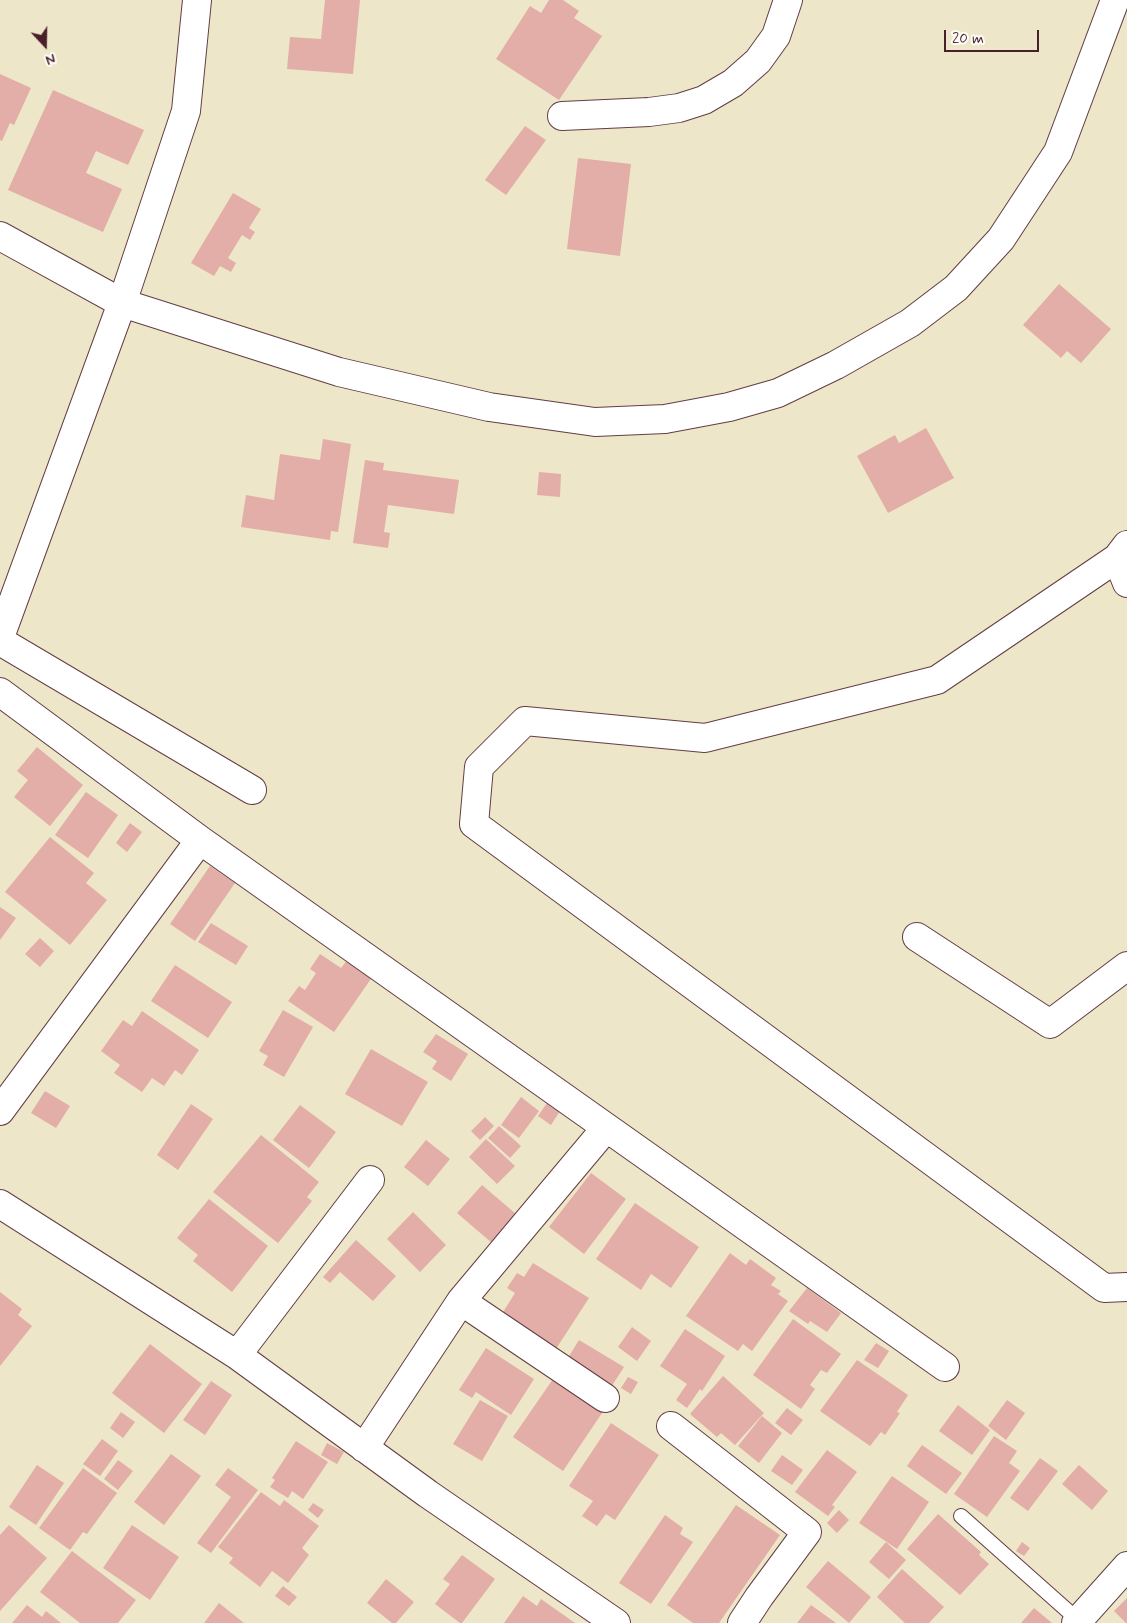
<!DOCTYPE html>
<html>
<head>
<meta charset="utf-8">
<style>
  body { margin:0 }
  #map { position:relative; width:1127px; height:1623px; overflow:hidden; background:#eee6c9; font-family:Mynerve,sans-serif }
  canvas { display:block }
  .north { position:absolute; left:20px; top:20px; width:50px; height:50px; -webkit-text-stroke:4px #fdfcf7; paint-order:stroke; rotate:159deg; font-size:14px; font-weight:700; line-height:20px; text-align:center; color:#4a1f2b }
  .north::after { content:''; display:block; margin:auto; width:18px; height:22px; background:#4a1f2b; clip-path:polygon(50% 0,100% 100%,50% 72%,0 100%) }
  .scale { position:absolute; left:944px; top:30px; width:95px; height:22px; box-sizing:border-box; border:2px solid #4a1f2b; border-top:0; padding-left:6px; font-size:15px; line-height:18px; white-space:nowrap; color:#4a1f2b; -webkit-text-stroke:4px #fdfcf7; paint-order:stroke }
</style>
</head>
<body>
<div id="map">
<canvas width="1127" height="1623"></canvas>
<div class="north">N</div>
<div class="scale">20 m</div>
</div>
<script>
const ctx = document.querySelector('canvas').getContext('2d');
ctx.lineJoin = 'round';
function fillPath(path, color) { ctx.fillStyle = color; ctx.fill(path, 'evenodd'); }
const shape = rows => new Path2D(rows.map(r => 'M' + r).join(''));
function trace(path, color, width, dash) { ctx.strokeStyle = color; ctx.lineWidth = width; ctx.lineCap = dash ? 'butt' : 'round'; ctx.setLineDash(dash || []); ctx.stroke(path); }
const building = shape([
  [325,0,360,0,353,74,287,69,290,37,321,39],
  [549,0,563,0,579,11,574,18,602,36,559,100,496,59,530,6,541,13],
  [0,74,31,88,14,125,10,123,2,141,0,140],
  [53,90,144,130,128,165,96,151,86,173,122,189,103,232,8,190],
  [525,126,546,140,506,195,485,180],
  [578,158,631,164,620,256,567,249],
  [233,193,261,209,249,228,255,232,250,240,242,235,228,258,236,263,231,272,220,266,214,276,191,263],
  [1059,284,1111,329,1081,363,1067,351,1061,358,1023,325],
  [926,428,954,478,888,513,857,456,895,435,899,443],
  [323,439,351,444,338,532,331,531,330,540,241,527,246,495,274,500,280,454,320,460],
  [365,460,384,463,383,470,459,480,454,514,388,505,384,532,390,533,388,548,353,543],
  [539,472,561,474,560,497,537,495],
  [37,747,83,785,50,826,14,797,28,780,17,771],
  [86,792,118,815,88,858,55,835],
  [130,823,142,832,127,852,116,843],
  [50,837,94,873,86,883,107,900,70,945,5,892],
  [210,866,235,883,195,941,170,924],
  [0,907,16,918,0,940],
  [211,923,248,946,236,965,198,942],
  [40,938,54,951,40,967,25,954],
  [320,954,341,968,348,959,373,976,334,1032,288,1001,299,986,305,990,316,973,310,969],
  [175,965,232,1002,208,1038,151,1001],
  [283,1010,313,1027,284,1077,263,1065,268,1056,259,1051],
  [142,1011,199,1050,182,1075,175,1070,164,1086,152,1078,142,1092,114,1073,120,1065,101,1051,123,1020,132,1026],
  [436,1034,468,1054,451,1081,432,1069,437,1061,423,1052],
  [371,1049,428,1082,402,1126,345,1094],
  [45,1091,70,1106,56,1128,31,1113],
  [521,1097,539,1111,519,1138,501,1125],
  [549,1100,562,1108,551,1125,538,1116],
  [191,1104,213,1119,178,1170,157,1155],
  [300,1105,336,1132,309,1168,273,1140],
  [485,1117,494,1126,480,1140,471,1131],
  [499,1126,521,1146,510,1158,488,1138],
  [261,1135,319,1182,307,1197,312,1201,278,1243,213,1192],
  [486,1139,515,1166,497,1184,469,1157],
  [426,1140,450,1159,428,1186,404,1167],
  [591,1173,626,1199,584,1254,549,1227],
  [482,1185,516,1214,492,1243,457,1213],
  [209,1199,268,1246,232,1292,193,1261,198,1255,177,1238],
  [635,1203,699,1247,671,1288,651,1274,641,1290,596,1259],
  [413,1212,446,1245,420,1272,387,1239],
  [356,1240,396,1276,373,1301,340,1272,330,1283,323,1277],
  [730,1253,746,1265,750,1259,776,1278,771,1285,781,1291,778,1294,788,1301,752,1351,743,1344,738,1351,686,1316],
  [533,1263,589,1298,554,1352,500,1317,515,1293,507,1288,517,1273,524,1277],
  [807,1288,841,1313,827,1332,810,1321,808,1324,789,1311],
  [0,1292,22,1309,18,1315,32,1326,0,1366],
  [793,1319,841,1354,827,1373,821,1370,810,1385,815,1389,801,1409,753,1375],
  [632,1327,651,1341,637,1361,618,1347],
  [685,1329,725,1356,702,1391,700,1389,687,1408,676,1400,687,1384,660,1366],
  [579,1340,624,1367,608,1392,563,1366],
  [876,1343,889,1351,878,1368,864,1360],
  [150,1344,202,1384,164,1433,112,1393],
  [486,1348,534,1379,511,1415,476,1392,472,1398,459,1390],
  [857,1360,908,1395,897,1412,900,1413,885,1435,881,1432,870,1446,820,1411],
  [723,1376,764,1413,735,1445,721,1433,717,1437,690,1414],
  [628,1377,638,1382,631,1394,621,1388],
  [553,1379,602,1413,563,1471,513,1437],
  [211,1381,232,1395,205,1435,183,1420],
  [480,1400,508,1416,482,1461,453,1444],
  [1007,1400,1025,1413,1006,1440,988,1426],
  [958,1405,990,1430,972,1455,939,1431],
  [787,1408,803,1420,791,1435,775,1423],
  [121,1412,135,1422,123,1438,110,1428],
  [762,1416,782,1433,759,1463,738,1446],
  [611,1423,659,1455,615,1520,606,1514,597,1526,582,1516,593,1501,569,1486],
  [994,1436,1017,1451,1009,1463,1020,1471,987,1517,954,1494],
  [102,1439,118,1451,100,1476,83,1464],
  [296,1441,328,1462,303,1499,292,1491,288,1498,270,1487,275,1480,272,1478],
  [327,1443,344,1452,337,1464,321,1455],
  [922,1445,962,1473,946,1494,907,1466],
  [827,1450,857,1472,832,1505,835,1507,828,1516,795,1492],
  [171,1454,201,1476,164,1525,134,1502],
  [782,1455,803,1470,792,1485,771,1471],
  [1040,1458,1058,1471,1028,1511,1010,1498],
  [118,1460,133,1471,118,1490,104,1479],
  [37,1465,64,1483,36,1525,9,1507],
  [1079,1465,1108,1491,1092,1510,1062,1484],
  [83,1468,117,1493,87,1534,83,1532,70,1550,39,1528],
  [228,1468,258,1490,211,1553,197,1543,231,1497,215,1485],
  [892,1476,929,1502,897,1549,859,1523],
  [261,1492,280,1506,284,1500,319,1526,302,1548,309,1555,288,1583,272,1571,260,1587,229,1563,233,1558,218,1547],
  [313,1503,324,1510,318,1518,308,1510],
  [736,1505,780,1535,719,1623,693,1623,667,1605],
  [839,1510,849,1520,837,1533,827,1523],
  [938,1514,981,1552,979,1555,989,1564,960,1595,907,1549],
  [665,1515,683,1528,680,1534,693,1542,651,1604,619,1583],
  [9,1525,47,1558,0,1611,0,1535],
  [132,1525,179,1557,150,1600,103,1568],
  [886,1542,906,1560,889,1579,869,1562],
  [1022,1542,1030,1548,1024,1556,1016,1551],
  [72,1551,136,1600,118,1623,80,1623,40,1592],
  [462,1555,495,1579,462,1623,460,1623,435,1604,450,1584,443,1579],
  [828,1561,871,1597,849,1623,806,1587],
  [902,1569,944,1607,929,1623,905,1623,877,1597],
  [386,1579,414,1602,396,1623,392,1623,367,1603],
  [283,1586,297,1597,289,1606,275,1596],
  [523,1596,537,1606,541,1599,575,1623,504,1623],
  [1127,1598,1127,1623,1126,1623,1114,1611],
  [219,1603,244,1623,204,1623],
  [27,1605,42,1617,46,1611,61,1623,12,1623],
  [811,1605,836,1623,797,1623],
  [1034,1608,1052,1623,1021,1623]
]);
const lane = shape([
  [961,1516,1078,1620]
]);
const street = shape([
  [562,116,649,112,679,108,704,100,733,83,758,61,776,36,788,0],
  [0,236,122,303,339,372,489,407,595,422,665,419,729,407,778,393,836,365,910,323,956,288,1001,239,1058,152,1115,0],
  [1127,545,1117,558,937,680,705,738,525,721,479,767,474,824,1104,1288,1127,1287],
  [1117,558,1127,583],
  [0,637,122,303,186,111,197,0],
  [0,641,252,790],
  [0,692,200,840,945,1367],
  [917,937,1050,1024,1127,966],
  [0,1111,200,840],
  [0,1204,237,1355,428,1494,616,1623],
  [461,1301,605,1398],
  [237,1355,370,1180],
  [671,1426,807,1532,759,1597,742,1623],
  [364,1448,461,1301,606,1128],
  [1076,1623,1127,1566]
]);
fillPath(building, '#e2aea7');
trace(lane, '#633d43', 16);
trace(street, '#633d43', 30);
trace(lane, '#fff', 14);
trace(street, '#fff', 28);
</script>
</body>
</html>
